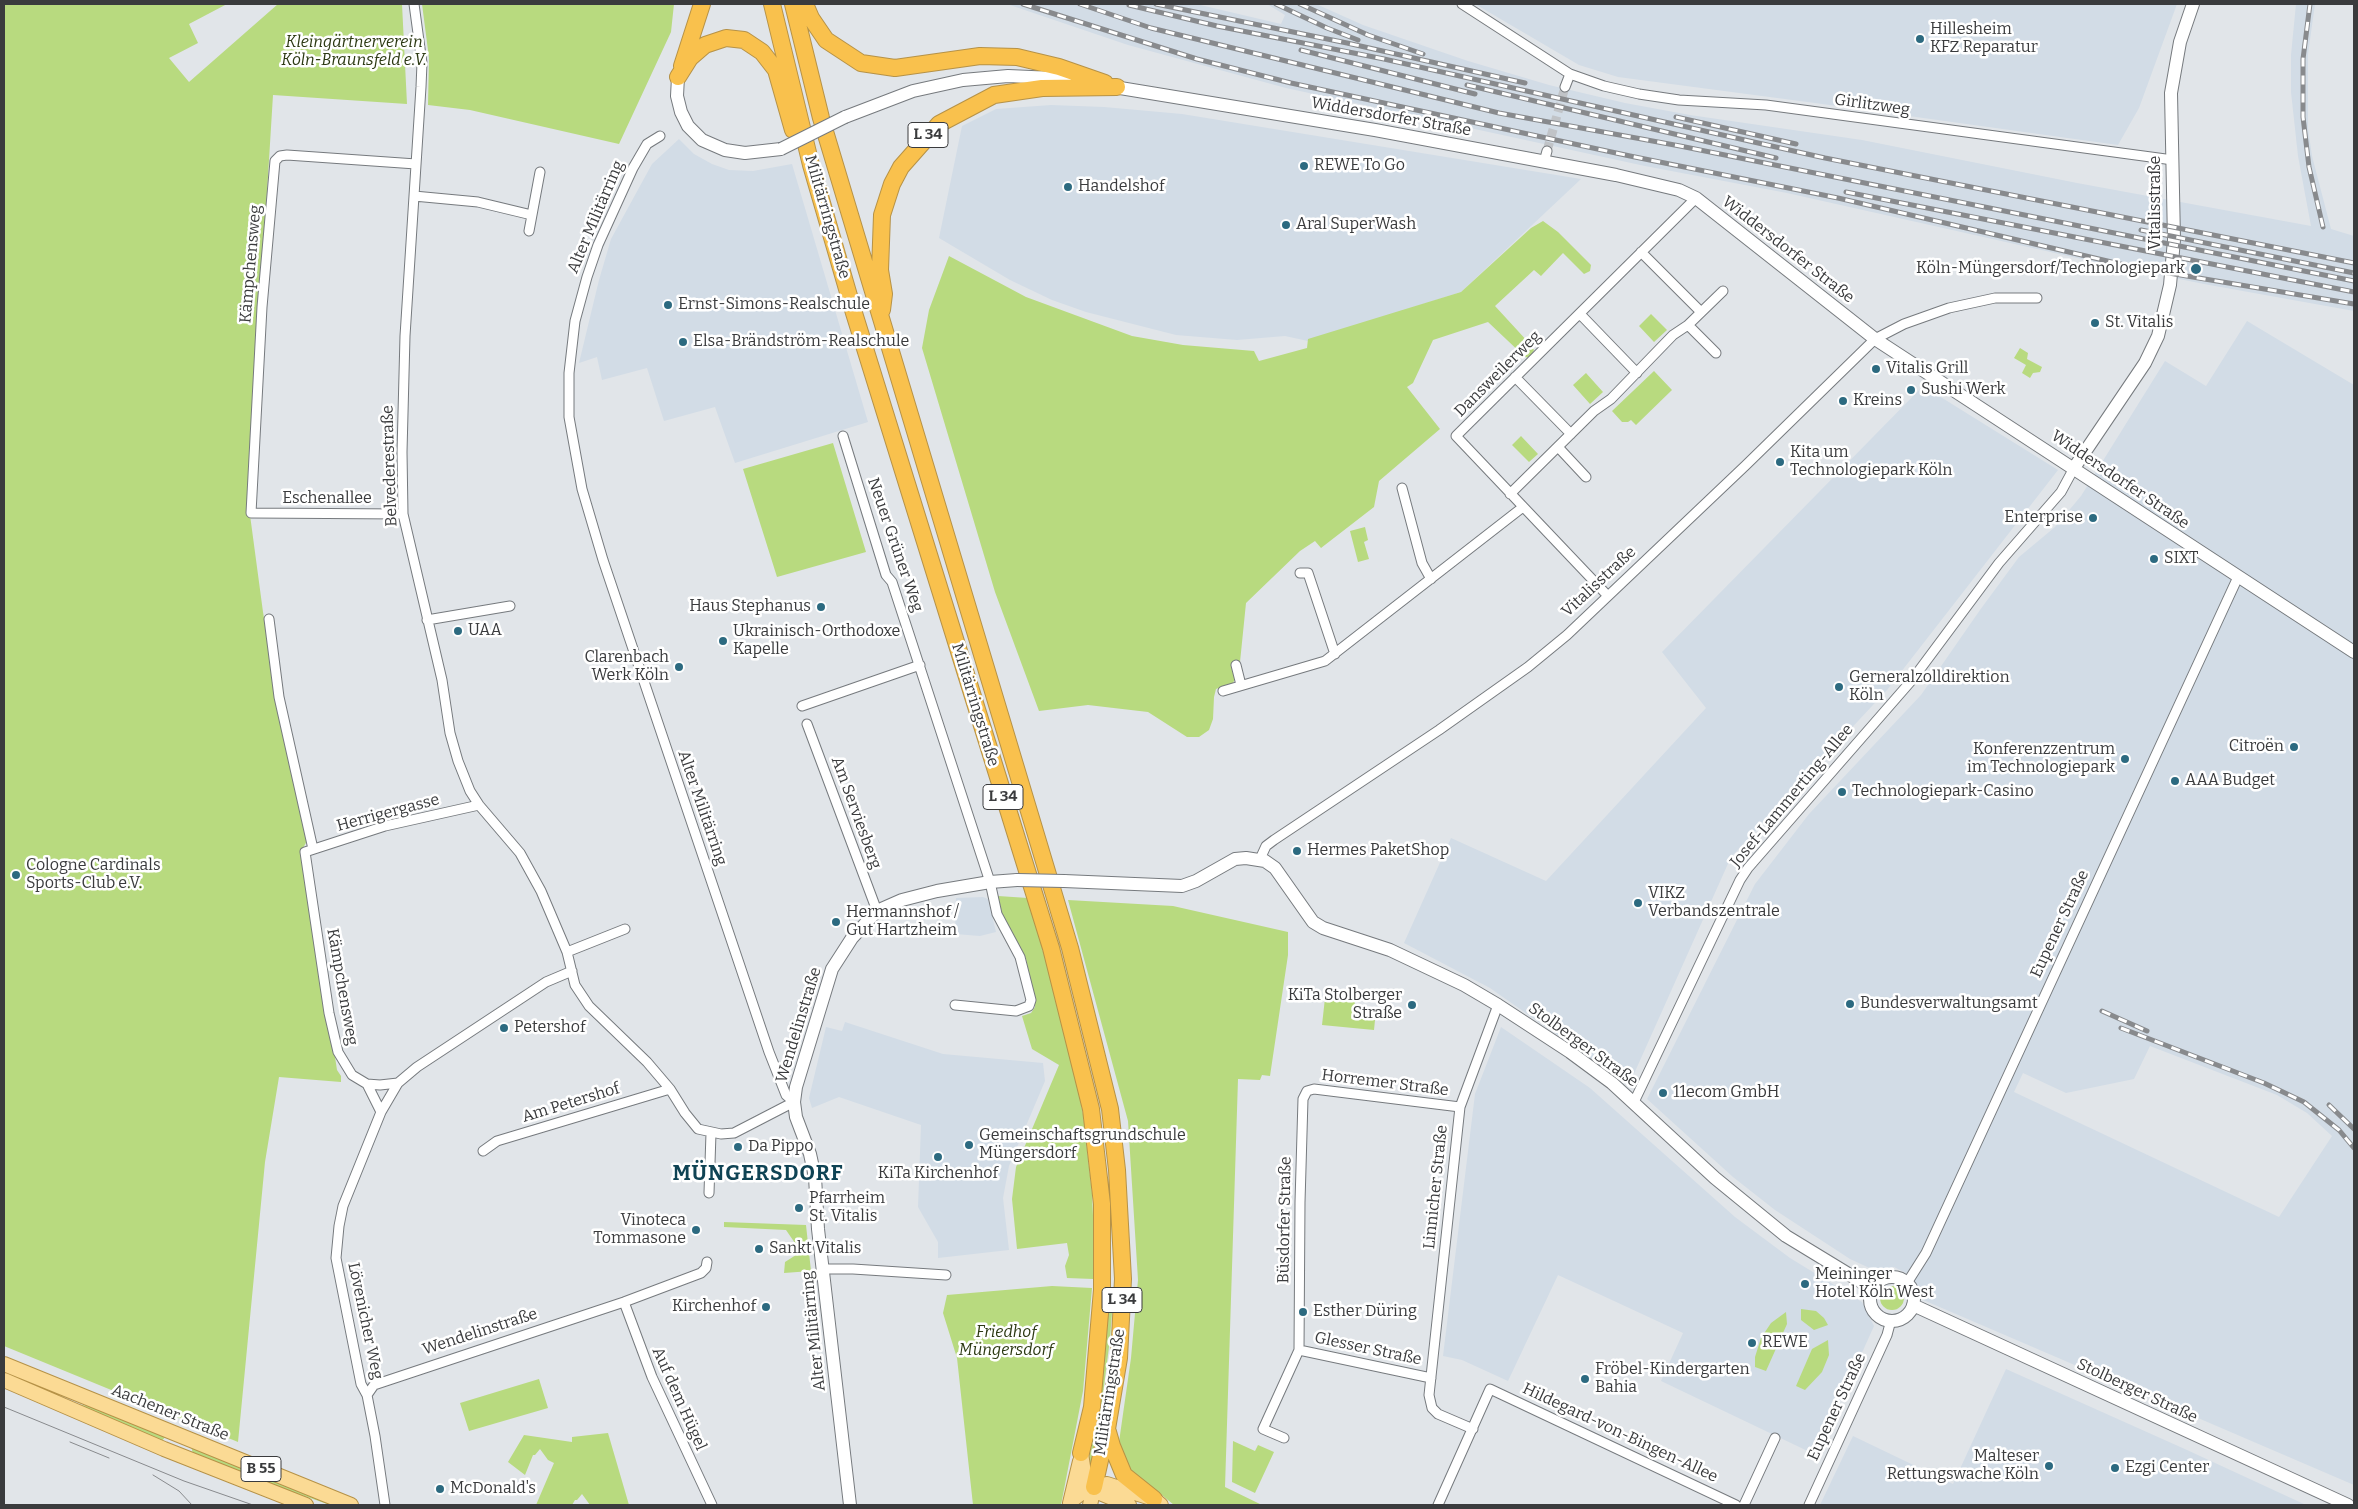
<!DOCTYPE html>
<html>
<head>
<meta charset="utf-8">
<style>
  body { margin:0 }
  #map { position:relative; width:2358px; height:1509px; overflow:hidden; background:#e1e5e9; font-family:Bitter,serif }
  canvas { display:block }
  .frame { position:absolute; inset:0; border:5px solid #3a3b3d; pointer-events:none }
</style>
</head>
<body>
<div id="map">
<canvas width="2358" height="1509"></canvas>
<div class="frame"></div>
</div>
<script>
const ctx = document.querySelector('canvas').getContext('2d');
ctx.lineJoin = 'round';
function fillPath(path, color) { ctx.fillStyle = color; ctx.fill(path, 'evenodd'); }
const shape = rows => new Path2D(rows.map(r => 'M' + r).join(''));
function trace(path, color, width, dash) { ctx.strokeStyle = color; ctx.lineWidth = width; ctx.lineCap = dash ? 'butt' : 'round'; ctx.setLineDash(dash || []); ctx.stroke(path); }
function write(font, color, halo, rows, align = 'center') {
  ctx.font = font + ' Bitter,serif'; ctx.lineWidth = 5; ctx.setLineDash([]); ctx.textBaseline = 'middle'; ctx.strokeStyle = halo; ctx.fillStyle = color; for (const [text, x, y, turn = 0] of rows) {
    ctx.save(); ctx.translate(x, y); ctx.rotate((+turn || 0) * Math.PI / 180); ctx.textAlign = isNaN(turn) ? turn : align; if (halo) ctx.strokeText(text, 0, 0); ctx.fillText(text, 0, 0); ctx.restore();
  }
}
const built = shape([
  [1007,4,1196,4,1281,24,1285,15,1267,4,1316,4,1363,25,1468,61,1549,85,1625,103,1690,115,1862,140,2077,183,2311,226,2298,156,2291,92,2291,55,2296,4,2315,4,2308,54,2308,128,2312,156,2331,229,2354,236,2354,311,2204,284,2095,262,1787,193,1645,166,1286,88,1128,45],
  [1475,4,2177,4,2139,108,2118,145,1815,103,1618,77,1579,65],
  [1051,105,1104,107,1182,114,1581,179,1461,292,1308,341,1285,336,1237,340,1176,335,1086,312,1052,300,1010,280,939,238,962,126,996,109],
  [679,139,694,154,712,164,729,170,753,171,792,164,868,422,735,463,715,407,664,421,647,368,602,380,597,357,579,363,599,280,611,239,652,164],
  [2247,321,2354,385,2354,1485,1921,1299,1908,1274,1894,1267,1876,1271,1850,1259,1775,1210,1733,1177,1647,1099,1755,884,1809,814,1921,695,1980,610,2019,557,2055,527,2081,496,2165,361,2206,386],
  [2150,1046,2277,1095,2307,1113,2332,1136,2279,1217,2014,1092,2023,1073,2066,1093,2134,1079],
  [1923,386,2058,470,1887,690,1731,857,1629,1085,1490,988,1404,943,1451,838,1546,881,1706,708,1662,652],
  [983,897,988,899,996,932,980,936,955,934,956,898],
  [845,1022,943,1054,1043,1063,1045,1081,1009,1166,1003,1198,1009,1250,938,1258,938,1242,918,1207,921,1125,839,1097,812,1108,809,1098,826,1027,842,1031],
  [1501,1027,1590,1088,1735,1217,1790,1258,1862,1302,1874,1326,1816,1455,1661,1381,1683,1333,1558,1275,1508,1381,1462,1360,1443,1356,1475,1094],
  [2006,1369,2187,1450,2306,1505,1820,1505,1853,1436,1953,1484]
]);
const green = shape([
  [4,4,227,4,189,24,198,43,169,58,189,82,278,4,402,4,407,104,273,95,248,500,263,612,288,759,307,841,303,848,337,1070,341,1076,341,1082,279,1077,265,1162,238,1442,4,1346],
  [422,4,674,4,671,32,619,144,470,110,428,105,429,58],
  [1543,221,1558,232,1591,265,1590,271,1584,274,1563,253,1541,276,1534,270,1495,306,1529,343,1534,350,1530,358,1525,357,1488,322,1433,340,1413,383,1407,387,1440,429,1379,481,1374,507,1321,548,1315,541,1300,551,1246,603,1240,662,1231,664,1235,679,1233,683,1216,689,1214,697,1213,719,1209,730,1199,737,1187,737,1148,712,1088,705,1039,711,995,592,922,348,929,310,949,256,1026,297,1132,336,1183,345,1254,351,1259,361,1307,348,1308,339,1461,292,1531,228],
  [1651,314,1667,330,1654,342,1639,326],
  [2020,348,2028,353,2027,359,2042,367,2040,372,2033,373,2030,378,2022,373,2026,365,2014,358],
  [1654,371,1672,390,1636,425,1631,420,1628,422,1622,422,1612,411],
  [1586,373,1603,392,1590,404,1573,385],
  [1521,436,1538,454,1529,462,1512,445],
  [833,443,866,552,777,577,743,469],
  [1365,527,1368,540,1364,542,1369,559,1358,562,1350,531],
  [998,896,1028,898,1069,1044,1083,1114,1092,1193,1095,1261,1093,1279,1067,1278,1065,1266,1069,1255,1067,1243,1017,1249,1012,1199,1016,1167,1059,1065,1032,1049,1022,1016,1031,1013,1035,1007,1035,1000,1026,959,1002,913],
  [1068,900,1173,906,1288,932,1288,955,1270,1076,1262,1075,1260,1080,1238,1079,1225,1487,1262,1505,1174,1505,1157,1491,1141,1481,1126,1467,1119,1442,1131,1358,1138,1280,1128,1121],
  [1325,998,1355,1001,1353,1018,1375,1020,1374,1030,1322,1025],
  [724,1222,806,1225,811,1271,784,1273,785,1262,796,1255,797,1246,786,1230,724,1227],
  '1880 1298a12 12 0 1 1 24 0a12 12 0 1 1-24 0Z',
  [1052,1286,1092,1288,1083,1391,1061,1505,973,1505,957,1358,943,1313,947,1295],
  [1109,1287,1114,1287,1110,1339,1098,1433,1091,1465,1088,1462,1095,1432,1103,1379],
  [1801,1309,1816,1311,1824,1318,1828,1325,1814,1330,1801,1320],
  [1786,1312,1787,1324,1766,1371,1755,1367,1755,1357,1761,1338,1771,1323],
  [1828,1340,1829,1355,1822,1372,1805,1390,1796,1386,1812,1349],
  [539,1379,548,1408,469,1431,460,1403],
  [35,1386,78,1404,104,1410,165,1437,162,1441],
  [608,1433,629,1505,590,1505,582,1494,577,1500,575,1500,572,1505,536,1505,554,1463,548,1460,540,1449,535,1455,533,1455,525,1475,508,1462,524,1435,572,1442,572,1437],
  [1233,1441,1255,1451,1258,1445,1274,1452,1255,1493,1232,1482],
  [191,1446,336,1505,330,1505,279,1487,193,1454]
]);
const streetTunnel = shape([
  [1547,151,1565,87]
]);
const street = shape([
  [414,4,422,63,421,87,405,336,402,452,403,514,442,680,450,733,458,761,470,791,479,805,520,853,541,891,567,952,575,985,589,1006,647,1062,670,1089,685,1113,698,1129,721,1134,734,1133,794,1102,786,1095,769,1052,603,560,582,489,569,417,569,373,575,321,587,277,598,245,633,168,647,144,660,136],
  [1462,4,1570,74,1604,86,1639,94,1679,100,1766,105,2173,160],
  [1565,87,1570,74],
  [1544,162,1547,151],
  [414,196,478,202,532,215],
  [529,231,540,172],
  [1641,252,1701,312],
  [1580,314,1637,373],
  [1688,325,1716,353],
  [1515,377,1571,434],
  [843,436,886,575,892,582,990,882,997,914,1020,957,1031,1000,1029,1006,1016,1011,955,1005],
  [1558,447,1586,477],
  [1402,488,1422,563,1431,579],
  [1510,494,1594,411,1611,399,1673,335,1688,325,1723,291],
  [403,514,251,513,262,307,275,161,280,156,287,155,416,164],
  [1300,573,1308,573,1335,654],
  [1608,596,1456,436,1696,198],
  [269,619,279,697,313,849],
  [427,620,510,606],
  [1236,665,1241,685],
  [1223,691,1325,661,1523,507],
  [802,706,920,665],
  [807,724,877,911],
  [1260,859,1266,846,1274,840,1439,730,1528,667,1567,635,1746,465,1875,339,1904,324,1949,308,1995,298,2037,298],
  [567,952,625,929],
  [398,1083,380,1085,367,1084,352,1075,338,1052,329,1013,305,852,385,826,479,805],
  [367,1084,381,1112],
  [1634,1102,1740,880,1748,868,1912,680,1999,563,2061,492,2074,468],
  [483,1151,497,1141,670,1089],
  [709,1193,711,1133],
  [823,1269,853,1269,946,1275],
  [1907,1283,1926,1253,2238,577],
  [624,1302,652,1377,712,1505],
  [1299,1350,1431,1378],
  [367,1395,374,1385,624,1302,701,1273,706,1268,707,1262],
  [1473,1429,1438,1414,1432,1408,1429,1395,1460,1107,1498,1005],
  [1284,1438,1263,1429,1299,1350,1300,1202,1303,1099,1307,1091,1314,1089,1460,1107],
  [385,1505,375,1436,367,1395,361,1384,336,1258,339,1226,343,1206,381,1112,398,1083,417,1067,546,982,572,971],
  [1438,1505,1490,1389,1736,1505],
  [1744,1505,1775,1438],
  [1809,1505,1887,1335,1891,1320]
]);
const secondary = shape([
  [678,77,677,96,681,112,688,126,702,140,725,150,745,153,781,149],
  [1108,86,1375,130,1616,175,1679,190,1696,198,1875,339,2354,652],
  [845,117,913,91,963,80,1008,76,1054,78,1081,82],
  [2074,468,2145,363,2158,336,2170,285,2174,240,2171,93,2180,42,2193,4],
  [1064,881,1182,886,1196,881,1235,859,1246,858,1265,861,1275,868,1313,922,1323,928,1390,950,1464,985,1498,1005,1570,1052,1612,1083,1715,1178,1786,1236,1873,1289],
  '1870 1299a22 22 0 1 1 44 0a22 22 0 1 1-44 0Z',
  [1913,1305,2348,1505],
  [850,1505,818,1229,815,1177,810,1154,796,1117,794,1102,796,1087,832,969,852,938,877,911,902,900,937,891,990,882,1017,880]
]);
const primary = shape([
  [4,1364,351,1505],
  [4,1380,164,1449,306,1505],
  [1081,1453,1084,1473,1087,1480,1100,1493,1129,1505],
  [1071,1501,1084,1491,1107,1484,1154,1499,1161,1505],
  [1070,1503,1080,1461],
  [1090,1505,1094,1487]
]);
const highway = shape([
  [772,4,811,165,854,313,1051,948,1091,1109,1102,1204,1102,1290,1092,1407,1081,1453],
  [793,4,821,118,1070,948,1110,1109,1117,1170,1123,1279,1119,1358,1107,1429,1094,1487],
  [805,4,811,18,826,40,861,63,895,68,980,56,1017,57,1059,67,1105,83],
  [682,66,702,4],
  [678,77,690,58,705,45,726,38,744,40,762,52,776,70,793,130],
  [882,310,884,294,880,270,882,215,892,184,901,167,939,124,994,95,1042,88,1117,87],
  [1108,1432,1112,1446,1124,1475,1154,1499]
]);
const tram = shape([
  [4,1407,184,1481,253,1505],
  [70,1442,109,1458],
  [153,1475,179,1491,192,1505]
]);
const rail = shape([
  [1023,4,1197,59,1291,83,1630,156,1838,198,2133,267,2354,304],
  [1080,4,1151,28,1499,113,1680,146,2354,281],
  [1156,4,1347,43,1525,83],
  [1276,4,1327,28,1358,40],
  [1300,4,1368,35,1423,54],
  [2310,4,2303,59,2303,117,2309,167,2323,227],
  [1129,5,1217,26,1384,59,1825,158,2354,263],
  [1301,50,1475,94],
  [1467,85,1776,158],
  [1676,117,1796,144],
  [1846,192,2354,292],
  [2141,230,2354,273],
  [2102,1011,2147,1031],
  [2121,1028,2264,1083,2304,1102,2339,1130,2354,1148],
  [2329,1105,2354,1129]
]);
const secondaryBridge = shape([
  [781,149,845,117],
  [1017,880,1064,881]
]);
const markers = [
  [1920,39,5,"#2c6a80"],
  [1304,166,5,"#2c6a80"],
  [1068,187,5,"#2c6a80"],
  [1286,225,5,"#2c6a80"],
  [2196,269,6,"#2c6a80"],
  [668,305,5,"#2c6a80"],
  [2095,323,5,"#2c6a80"],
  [683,342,5,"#2c6a80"],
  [1876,369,5,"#2c6a80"],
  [1911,390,5,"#2c6a80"],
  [1843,401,5,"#2c6a80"],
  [1780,462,5,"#2c6a80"],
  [2093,518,5,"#2c6a80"],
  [2154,559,5,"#2c6a80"],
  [821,607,5,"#2c6a80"],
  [458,631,5,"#2c6a80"],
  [723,641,5,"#2c6a80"],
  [679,667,5,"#2c6a80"],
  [1839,687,5,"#2c6a80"],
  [2294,747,5,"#2c6a80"],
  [2125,759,5,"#2c6a80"],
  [2175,781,5,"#2c6a80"],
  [1842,792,5,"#2c6a80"],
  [1297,851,5,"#2c6a80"],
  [16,875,5,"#2c6a80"],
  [1638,903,5,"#2c6a80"],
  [836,922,5,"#2c6a80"],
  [1850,1004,5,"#2c6a80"],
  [1412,1005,5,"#2c6a80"],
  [504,1028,5,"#2c6a80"],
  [1663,1093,5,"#2c6a80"],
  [969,1145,5,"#2c6a80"],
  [738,1147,5,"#2c6a80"],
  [938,1157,5,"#2c6a80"],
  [799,1208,5,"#2c6a80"],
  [696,1230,5,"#2c6a80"],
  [759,1249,5,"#2c6a80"],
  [1805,1284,5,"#2c6a80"],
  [766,1307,5,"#2c6a80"],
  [1303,1312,5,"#2c6a80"],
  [1752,1343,5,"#2c6a80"],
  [1585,1379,5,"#2c6a80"],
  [2049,1466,5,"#2c6a80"],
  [2115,1468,5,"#2c6a80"],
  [440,1489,5,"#2c6a80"]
];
const shields = [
  [928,135,40],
  [1003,797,40],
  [1122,1300,40],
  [261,1469,40]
];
const shieldNames = [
  ["L 34",928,135],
  ["L 34",1003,797],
  ["L 34",1122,1300],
  ["B 55",261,1469]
];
const poiNames = [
  ["Hillesheim",1930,30],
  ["KFZ Reparatur",1930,48],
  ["REWE To Go",1314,166],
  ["Handelshof",1078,187],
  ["Aral SuperWash",1296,225],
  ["Köln-Müngersdorf/Technologiepark",2185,269,"right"],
  ["Ernst-Simons-Realschule",678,305],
  ["St. Vitalis",2105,323],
  ["Elsa-Brändström-Realschule",693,342],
  ["Vitalis Grill",1886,369],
  ["Sushi Werk",1921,390],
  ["Kreins",1853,401],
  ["Kita um",1790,453],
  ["Technologiepark Köln",1790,471],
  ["Enterprise",2083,518,"right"],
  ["SIXT",2164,559],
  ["Haus Stephanus",811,607,"right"],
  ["UAA",468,631],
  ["Ukrainisch-Orthodoxe",733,632],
  ["Kapelle",733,650],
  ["Clarenbach",669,658,"right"],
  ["Werk Köln",669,676,"right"],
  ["Gerneralzolldirektion",1849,678],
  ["Köln",1849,696],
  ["Citroën",2284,747,"right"],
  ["Konferenzzentrum",2115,750,"right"],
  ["im Technologiepark",2115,768,"right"],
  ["AAA Budget",2185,781],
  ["Technologiepark-Casino",1852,792],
  ["Hermes PaketShop",1307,851],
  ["Cologne Cardinals",26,866],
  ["Sports-Club e.V.",26,884],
  ["VIKZ",1648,894],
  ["Verbandszentrale",1648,912],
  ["Hermannshof /",846,913],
  ["Gut Hartzheim",846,931],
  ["KiTa Stolberger",1402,996,"right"],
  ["Straße",1402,1014,"right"],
  ["Bundesverwaltungsamt",1860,1004],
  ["Petershof",514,1028],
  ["11ecom GmbH",1673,1093],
  ["Gemeinschaftsgrundschule",979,1136],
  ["Müngersdorf",979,1154],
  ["Da Pippo",748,1147],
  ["KiTa Kirchenhof",938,1174,"center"],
  ["Pfarrheim",809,1199],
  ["St. Vitalis",809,1217],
  ["Vinoteca",686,1221,"right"],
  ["Tommasone",686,1239,"right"],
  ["Sankt Vitalis",769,1249],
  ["Meininger",1815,1275],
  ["Hotel Köln West",1815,1293],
  ["Kirchenhof",756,1307,"right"],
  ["Esther Düring",1313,1312],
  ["REWE",1762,1343],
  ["Fröbel-Kindergarten",1595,1370],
  ["Bahia",1595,1388],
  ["Malteser",2039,1457,"right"],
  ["Rettungswache Köln",2039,1475,"right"],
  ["Ezgi Center",2125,1468],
  ["McDonald's",450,1489]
];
const parkNames = [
  ["Kleingärtnerverein",354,43],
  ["Köln-Braunsfeld e.V.",354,61],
  ["Friedhof",1006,1333],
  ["Müngersdorf",1006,1351]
];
const streetNames = [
  ["Girlitzweg",1872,105,8],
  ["Widdersdorfer Straße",1391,117,10],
  ["Vitalisstraße",2156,203,-90],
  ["Alter Militärring",596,217,-67],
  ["Militärringstraße",827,217,74],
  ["Widdersdorfer Straße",1788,250,38],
  ["Kämpchensweg",251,264,-85],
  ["Dansweilerweg",1498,374,-45],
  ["Belvederestraße",390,466,-92],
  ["Widdersdorfer Straße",2120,480,34],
  ["Eschenallee",327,499],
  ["Neuer Grüner Weg",895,545,71],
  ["Vitalisstraße",1599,582,-43],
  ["Militärringstraße",975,705,73],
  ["Josef-Lammerting-Allee",1792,796,-50],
  ["Alter Militärring",702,808,71],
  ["Herrigergasse",388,813,-15],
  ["Am Serviesberg",856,813,70],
  ["Eupener Straße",2060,924,-65],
  ["Kämpchensweg",342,987,80],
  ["Wendelinstraße",799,1025,-73],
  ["Stolberger Straße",1583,1045,36],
  ["Horremer Straße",1385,1083,7],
  ["Am Petershof",571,1103,-17],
  ["Linnicher Straße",1436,1187,-84],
  ["Büsdorfer Straße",1285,1220,-89],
  ["Lövenicher Weg",365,1321,78],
  ["Alter Militärring",814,1331,-96],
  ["Wendelinstraße",480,1332,-18],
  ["Glesser Straße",1368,1349,12],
  ["Stolberger Straße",2137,1391,25],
  ["Militärringstraße",1110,1392,-81],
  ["Auf dem Hügel",679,1399,66],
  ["Eupener Straße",1837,1407,-65],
  ["Aachener Straße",170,1413,22],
  ["Hildegard-von-Bingen-Allee",1620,1433,25]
];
const districtNames = [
  ["MÜNGERSDORF",758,1174]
];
fillPath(built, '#d2dce6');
fillPath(green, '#b8da7f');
trace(streetTunnel, '#c0c3c7', 9, [9, 4.5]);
trace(street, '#767a7e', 11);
trace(secondary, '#767a7e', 14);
trace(primary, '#b69247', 16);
trace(highway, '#b69247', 18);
trace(street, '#fff', 9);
trace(secondary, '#fff', 12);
trace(primary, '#fbda94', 14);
trace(highway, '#f9c14d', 16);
trace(tram, '#888a8d', 1);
trace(rail, '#888a8d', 5);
trace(rail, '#fff', 3, [9]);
trace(secondaryBridge, '#767a7e', 14, []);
trace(secondaryBridge, '#fff', 12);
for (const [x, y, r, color] of markers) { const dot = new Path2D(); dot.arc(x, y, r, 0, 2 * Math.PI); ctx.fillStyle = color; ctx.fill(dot); trace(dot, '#fff', 2); }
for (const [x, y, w] of shields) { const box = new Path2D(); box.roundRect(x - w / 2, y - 12.5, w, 25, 4); ctx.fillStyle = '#fff'; ctx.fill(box); trace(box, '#3a3b3d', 1); }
write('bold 15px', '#3a3b3d', null, shieldNames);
write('16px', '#3a3b3d', '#fff', poiNames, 'left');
write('italic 16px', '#2c3913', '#fff', parkNames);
write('16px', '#3a3b3d', '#fff', streetNames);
ctx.letterSpacing = '1px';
write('bold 21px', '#0f4354', '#fff', districtNames);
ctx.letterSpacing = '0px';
</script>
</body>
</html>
